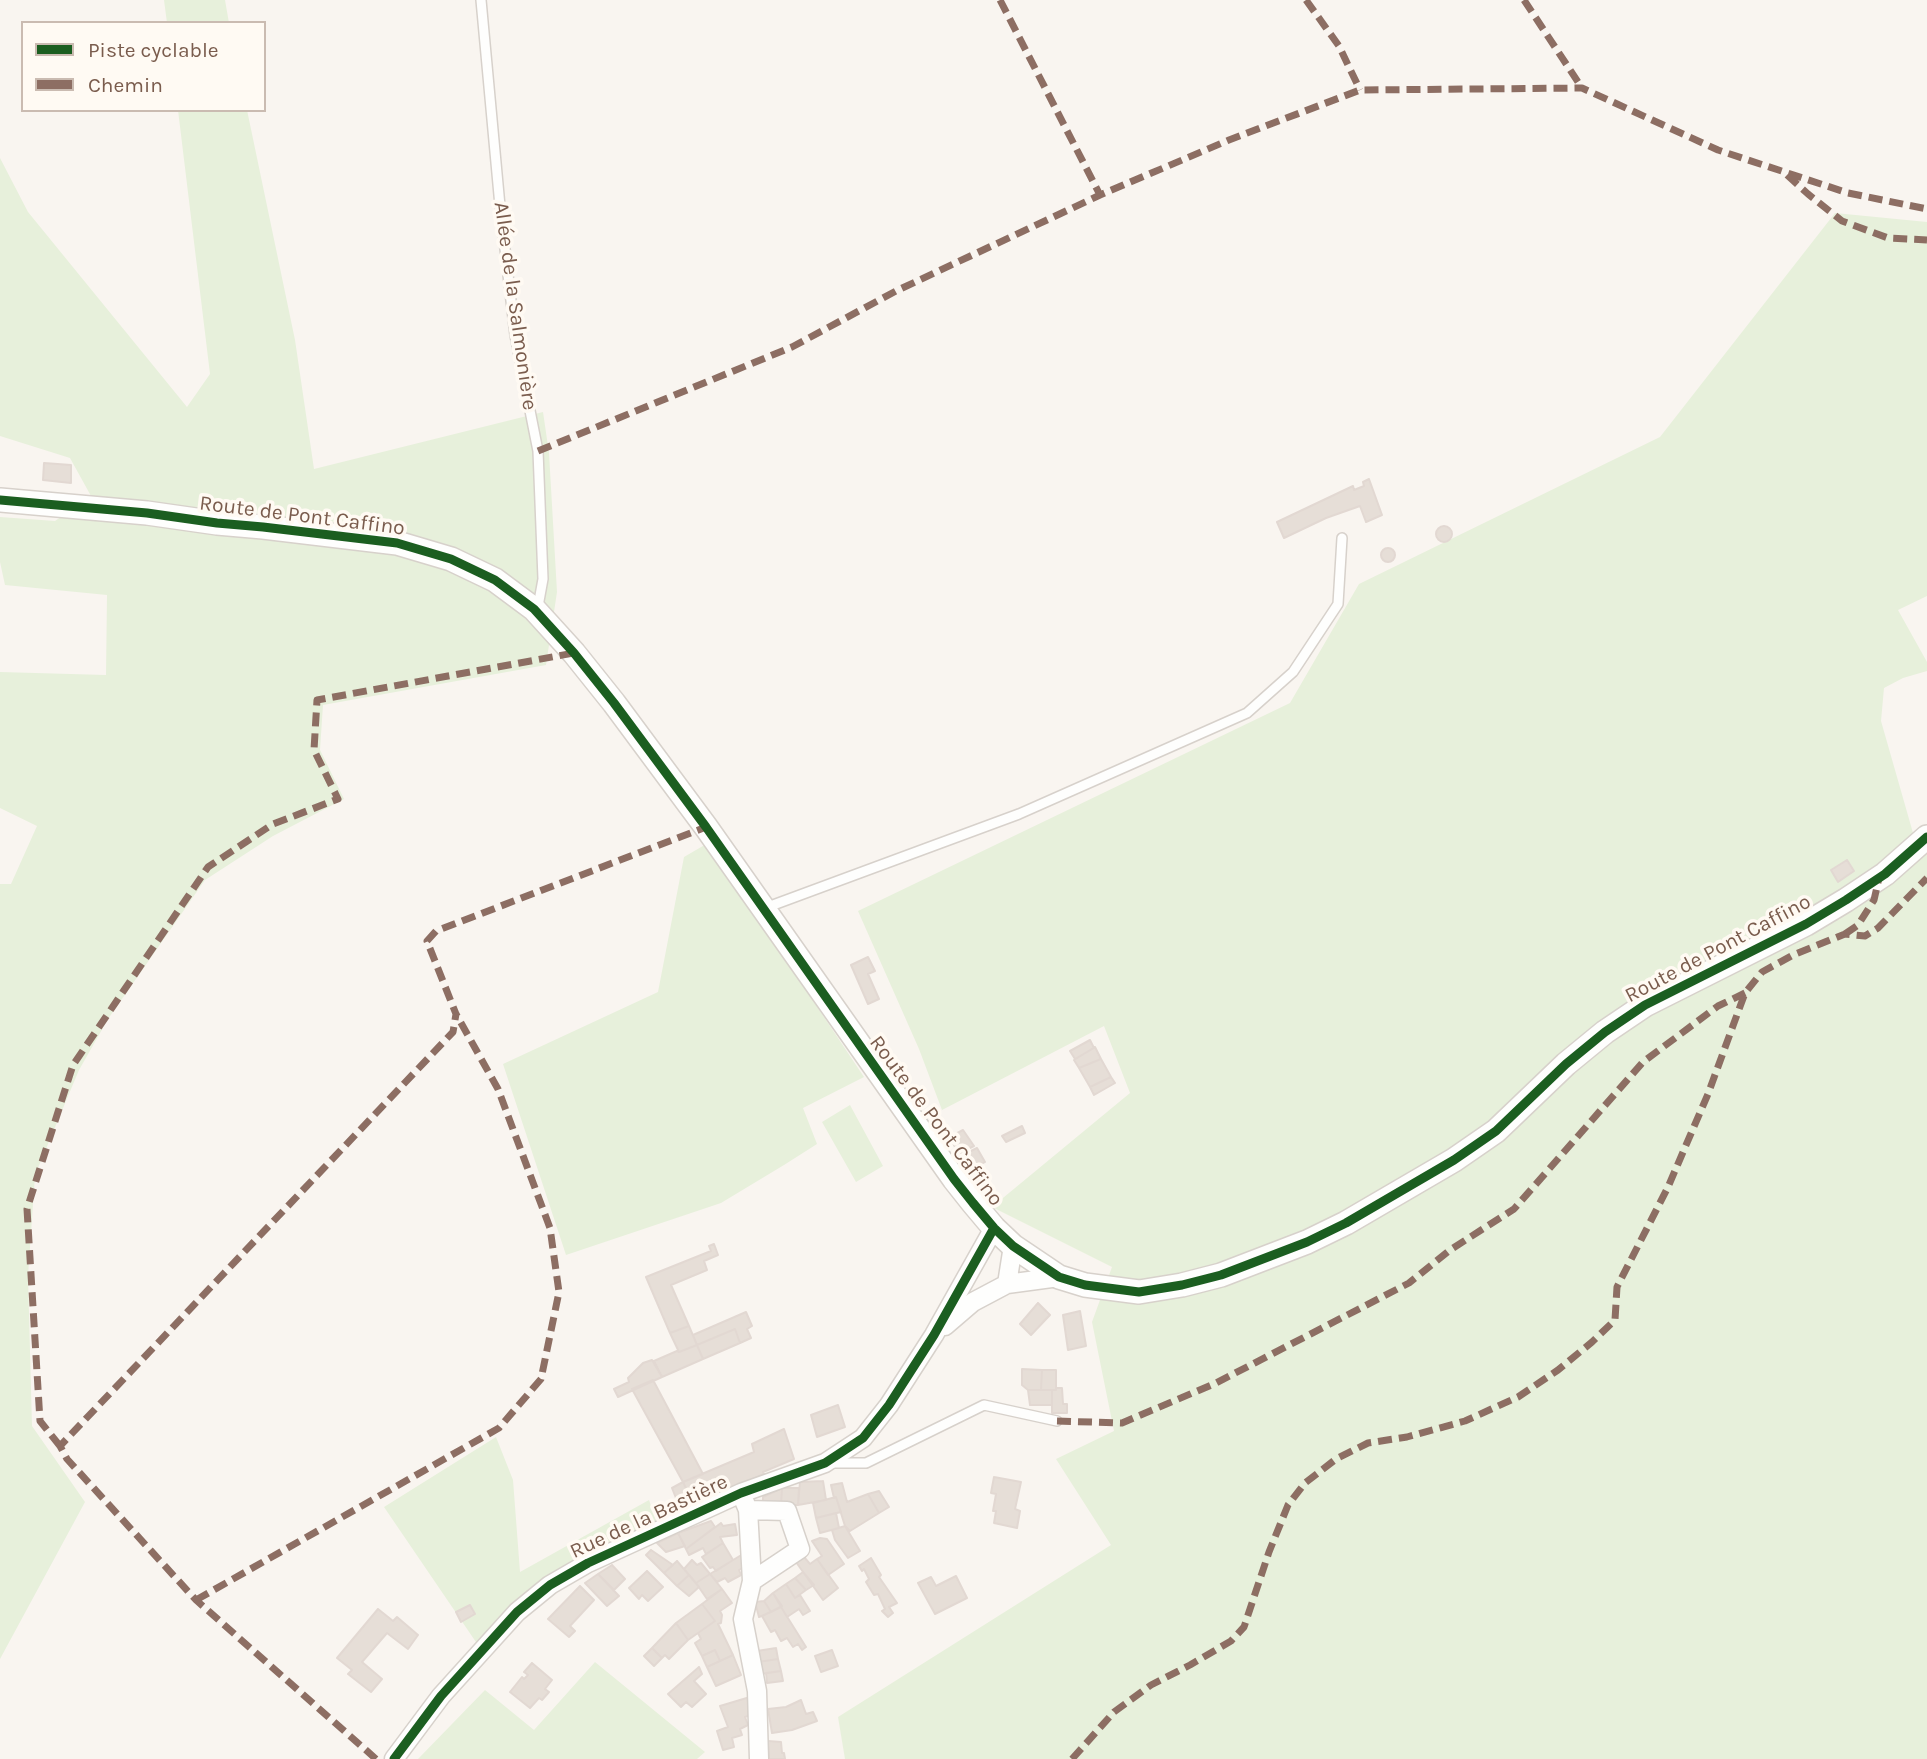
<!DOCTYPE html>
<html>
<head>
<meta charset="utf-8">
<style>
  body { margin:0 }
  #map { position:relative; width:1927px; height:1759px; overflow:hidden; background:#f9f5f0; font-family:Karla,sans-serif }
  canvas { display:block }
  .legend { position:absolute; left:21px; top:21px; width:245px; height:91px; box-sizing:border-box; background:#fffaf3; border:2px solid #cabbb1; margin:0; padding:9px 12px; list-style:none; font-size:21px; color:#7a5c4d }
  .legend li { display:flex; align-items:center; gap:14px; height:35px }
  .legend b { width:35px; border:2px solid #cabbb1 }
</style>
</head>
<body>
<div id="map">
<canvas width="1927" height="1759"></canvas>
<ul class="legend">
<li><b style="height:9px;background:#1b5e20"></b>Piste cyclable</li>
<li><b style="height:9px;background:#8d6e63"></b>Chemin</li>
</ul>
</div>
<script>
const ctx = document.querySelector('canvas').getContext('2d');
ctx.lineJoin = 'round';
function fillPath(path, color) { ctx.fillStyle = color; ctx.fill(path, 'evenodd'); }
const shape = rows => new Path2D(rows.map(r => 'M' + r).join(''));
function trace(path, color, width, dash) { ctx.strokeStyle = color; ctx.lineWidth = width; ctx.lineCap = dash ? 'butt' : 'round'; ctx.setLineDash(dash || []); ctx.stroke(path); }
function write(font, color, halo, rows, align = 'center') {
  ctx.font = font + ' Karla,sans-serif'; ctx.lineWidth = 7; ctx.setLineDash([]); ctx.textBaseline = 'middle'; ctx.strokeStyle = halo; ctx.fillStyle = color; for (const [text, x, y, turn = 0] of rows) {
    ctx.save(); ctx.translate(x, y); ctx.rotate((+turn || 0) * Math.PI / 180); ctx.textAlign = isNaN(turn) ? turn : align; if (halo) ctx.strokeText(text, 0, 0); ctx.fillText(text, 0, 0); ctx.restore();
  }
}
const green = shape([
  [164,0,225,0,229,23,167,23],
  [178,110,247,110,295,340,314,469,543,412,549,453,557,592,546,665,323,705,320,750,344,799,273,836,205,880,108,1019,79,1070,35,1175,28,1276,32,1426,85,1502,0,1659,0,884,11,884,37,826,0,808,0,672,106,675,107,595,5,585,0,562,0,517,55,521,91,496,70,458,0,436,0,158,28,212,187,407,210,374],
  [1835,213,1927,222,1927,596,1898,610,1927,662,1927,671,1903,678,1884,688,1881,721,1913,833,1927,847,1927,1759,845,1759,838,1717,1111,1545,1056,1459,1114,1431,1092,1322,1112,1267,992,1207,1130,1093,1104,1026,942,1110,919,1049,858,911,1290,703,1359,584,1660,437],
  [708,843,864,1077,803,1108,817,1144,784,1165,721,1203,566,1255,503,1064,658,992,684,857],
  [850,1105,883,1166,856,1182,822,1122],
  [496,1437,513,1480,520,1572,649,1500,657,1523,536,1586,480,1648,384,1507],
  [595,1662,705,1752,697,1759,418,1759,485,1690,534,1730]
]);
const building = shape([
  [44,463,71,465,71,483,43,480,44,463],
  [1369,479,1382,515,1366,522,1360,506,1326,518,1284,538,1277,522,1353,486,1354,490,1364,486,1363,482,1369,479],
  '1436 534a8 8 0 1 1 16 0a8 8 0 1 1-16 0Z',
  '1381 555a7 7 0 1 1 14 0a7 7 0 1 1-14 0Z',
  [1847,860,1854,871,1838,882,1831,870,1847,860],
  [868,957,875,971,868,974,879,999,868,1004,851,965,868,957],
  [1090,1040,1094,1048,1075,1059,1070,1051,1090,1040],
  [1095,1047,1101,1059,1079,1068,1074,1060,1095,1047],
  [1101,1059,1111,1077,1090,1087,1079,1068,1101,1059],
  [1111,1077,1115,1083,1094,1095,1090,1087,1111,1077],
  [1022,1126,1025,1133,1006,1142,1002,1136,1022,1126],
  [963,1130,974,1146,960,1153,948,1138,963,1130],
  [977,1148,985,1162,976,1167,967,1153,977,1148],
  [714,1244,718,1255,704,1261,707,1270,671,1285,689,1326,670,1333,646,1277,711,1251,709,1246,714,1244],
  [1038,1303,1050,1315,1031,1335,1020,1324,1038,1303],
  [1080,1311,1086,1346,1068,1350,1063,1315,1080,1311],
  [746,1312,752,1326,747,1329,751,1338,740,1343,735,1329,697,1345,693,1335,746,1312],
  [689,1326,697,1345,679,1352,670,1333,689,1326],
  [735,1329,740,1343,703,1359,697,1345,735,1329],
  [697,1345,703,1359,662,1377,654,1361,677,1351,679,1352,697,1345],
  [652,1360,662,1377,618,1397,614,1389,629,1382,628,1378,643,1363,652,1360],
  [1022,1369,1042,1370,1041,1390,1028,1390,1022,1385,1022,1369],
  [1042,1370,1056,1370,1056,1390,1041,1390,1042,1370],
  [653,1380,703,1474,683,1482,632,1389,653,1380],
  [1056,1388,1062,1388,1063,1404,1067,1404,1067,1413,1052,1413,1052,1390,1056,1390,1056,1388],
  [1028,1390,1052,1390,1052,1405,1030,1405,1028,1390],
  [838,1405,845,1427,817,1437,811,1415,838,1405],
  [784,1429,794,1459,763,1472,764,1474,694,1505,683,1482,754,1452,752,1444,784,1429],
  [994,1477,1021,1482,1015,1509,1020,1511,1017,1528,994,1523,996,1511,993,1511,996,1494,991,1493,994,1477],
  [823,1481,826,1500,798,1505,800,1482,823,1481],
  [683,1482,694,1505,685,1509,681,1502,678,1503,672,1488,683,1482],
  [842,1483,847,1502,868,1494,879,1513,850,1531,845,1526,836,1497,834,1498,831,1485,842,1483],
  [782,1488,799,1488,798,1505,781,1505,782,1488],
  [782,1488,781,1505,763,1505,763,1497,782,1488],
  [879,1491,889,1507,879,1513,868,1494,879,1491],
  [836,1497,841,1512,816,1518,813,1503,836,1497],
  [836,1513,839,1528,820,1533,816,1518,836,1513],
  [711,1521,715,1527,686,1549,678,1533,711,1521],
  [721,1523,723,1526,735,1524,737,1535,720,1537,723,1543,706,1554,703,1548,689,1555,686,1549,721,1523],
  [845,1526,860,1551,848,1558,835,1540,832,1530,845,1526],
  [678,1533,685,1546,666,1552,657,1543,678,1533],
  [820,1538,827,1539,844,1564,828,1575,817,1559,822,1556,812,1541,820,1538],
  [723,1543,733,1560,716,1571,713,1567,710,1568,702,1557,723,1543],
  [651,1550,673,1565,664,1573,646,1555,651,1550],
  [743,1554,744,1567,739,1570,741,1575,728,1582,725,1578,717,1582,710,1574,743,1554],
  [804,1557,810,1564,817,1559,838,1588,823,1600,796,1562,804,1557],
  [871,1558,881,1575,879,1577,897,1603,889,1607,893,1613,888,1617,882,1611,885,1609,878,1594,874,1595,866,1582,869,1579,864,1569,862,1571,859,1566,871,1558],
  [692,1560,697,1565,701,1563,710,1574,696,1583,684,1569,692,1560],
  [677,1561,689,1575,677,1586,664,1573,677,1561],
  [612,1565,625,1579,614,1590,598,1574,612,1565],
  [647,1571,663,1587,648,1601,642,1595,639,1599,629,1588,647,1571],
  [803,1572,814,1585,806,1590,795,1578,803,1572],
  [598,1574,619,1596,607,1606,585,1583,598,1574],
  [710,1574,722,1589,707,1599,696,1583,710,1574],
  [689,1575,699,1587,689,1596,677,1586,689,1575],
  [956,1576,967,1598,935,1614,918,1583,931,1577,936,1586,956,1576],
  [795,1578,806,1590,795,1598,786,1584,795,1578],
  [786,1584,795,1598,800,1595,810,1611,803,1615,799,1609,787,1617,773,1593,786,1584],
  [580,1586,594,1600,570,1626,575,1631,569,1637,548,1619,580,1586],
  [722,1589,732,1603,720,1611,722,1615,721,1623,718,1624,733,1655,720,1661,715,1650,702,1656,695,1643,701,1639,698,1633,715,1621,702,1604,722,1589],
  [773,1593,782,1606,771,1612,764,1601,773,1593],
  [764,1601,771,1612,759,1617,755,1602,764,1601],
  [702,1604,715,1621,688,1640,676,1623,702,1604],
  [470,1605,475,1614,461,1622,456,1612,470,1605],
  [781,1607,806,1647,802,1650,798,1644,793,1647,787,1638,781,1641,775,1630,771,1632,762,1616,781,1607],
  [378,1609,393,1621,397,1617,418,1635,408,1649,387,1633,362,1662,382,1679,371,1692,348,1674,352,1670,337,1658,378,1609],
  [676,1623,688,1640,669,1659,665,1655,662,1658,652,1648,676,1623],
  [652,1648,662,1658,654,1666,644,1656,652,1648],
  [776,1648,778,1659,758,1662,757,1651,776,1648],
  [715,1650,720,1661,707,1667,702,1656,715,1650],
  [832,1650,838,1666,821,1672,815,1656,832,1650],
  [733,1655,741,1675,716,1686,707,1667,733,1655],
  [778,1659,781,1671,761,1674,758,1662,778,1659],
  [532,1663,552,1680,545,1689,549,1692,542,1700,539,1698,530,1708,510,1692,522,1677,524,1679,528,1675,524,1672,532,1663],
  [699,1667,702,1674,694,1681,706,1694,692,1707,686,1702,681,1707,668,1694,699,1667],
  [781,1671,783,1681,767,1683,766,1673,781,1671],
  [750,1697,751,1715,745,1717,748,1725,740,1729,742,1735,732,1738,734,1747,723,1750,717,1731,728,1727,720,1706,750,1697],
  [801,1700,806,1714,813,1712,817,1721,792,1730,772,1733,768,1709,786,1707,801,1700],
  [768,1741,781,1742,782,1753,784,1753,785,1759,769,1759,768,1741]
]);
const service = shape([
  [481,0,500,206,515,335,538,451,543,579,539,601,535,608],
  [765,908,1019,814,1247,713,1293,672,1338,604,1342,538],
  [830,1463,866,1463,984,1405,1057,1421]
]);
const minor = shape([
  [1007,1284,1013,1246],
  [945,1326,973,1302,1007,1284,1059,1277],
  [741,1493,748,1510,752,1581,800,1549,787,1511,748,1510],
  [752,1581,743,1619,757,1691,759,1759],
  [394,1759,441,1696,517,1612,550,1585,588,1563,741,1493,825,1463,863,1438,889,1405,934,1335,994,1228]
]);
const tertiary = shape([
  [0,500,147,513,217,523,263,527,397,543,451,559,495,580,534,609,574,653,614,703,706,827,954,1179,973,1203,994,1228,1013,1246,1059,1277,1085,1285,1139,1292,1182,1285,1221,1275,1307,1242,1346,1223,1454,1160,1496,1131,1566,1064,1605,1032,1645,1005,1806,924,1846,900,1885,874,1927,837]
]);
const quiet = shape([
  [1000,0,1100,195],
  [1306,0,1339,46,1360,90],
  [1524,0,1582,88],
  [1787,175,1808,194,1842,221,1888,238,1927,240],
  [538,451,792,347,896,291,1100,195,1229,140,1360,90,1582,88,1718,150,1848,193,1927,209],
  [1845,934,1858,925,1874,900,1879,878],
  [1057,1421,1122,1423,1216,1383,1409,1283,1450,1250,1514,1209,1643,1062,1718,1006,1745,993],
  [60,1446,40,1421,27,1209,73,1065,208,867,273,824,338,799,314,750,317,700,574,653],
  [196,1600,499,1428,541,1379,559,1292,550,1228,498,1089,456,1014],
  [376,1759,196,1600,67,1459,60,1446,453,1032,456,1014,427,941,436,931,706,827],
  [1072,1759,1114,1712,1151,1685,1190,1665,1231,1641,1244,1627,1269,1552,1288,1505,1305,1483,1336,1459,1368,1443,1407,1437,1465,1421,1518,1397,1558,1370,1592,1342,1615,1320,1617,1287,1668,1187,1708,1094,1745,993,1762,972,1793,955,1845,934,1865,936,1878,928,1927,878]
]);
const cycleway = shape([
  [0,500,147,513,217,523,263,527,397,543,451,559,495,580,534,609,574,653,614,703,706,827,954,1179,973,1203,994,1228,1013,1246,1059,1277,1085,1285,1139,1292,1182,1285,1221,1275,1307,1242,1346,1223,1454,1160,1496,1131,1566,1064,1605,1032,1645,1005,1806,924,1846,900,1885,874,1927,837],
  [394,1759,441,1696,517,1612,550,1585,588,1563,741,1493,825,1463,863,1438,889,1405,934,1335,994,1228]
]);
const streetNames = [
  ["Allée de la Salmonière",515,306,82],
  ["Route de Pont Caffino",302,516,7],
  ["Route de Pont Caffino",1718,949,-28],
  ["Route de Pont Caffino",936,1121,53],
  ["Rue de la Bastière",649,1517,-25]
];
fillPath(green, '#e7f0db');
fillPath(building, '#e6ded7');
trace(building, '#e2d8d2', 2);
trace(service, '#d7d1cb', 12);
trace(minor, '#d7d1cb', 21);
trace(tertiary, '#d7d1cb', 26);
trace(service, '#fefefd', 9);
trace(minor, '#fefefd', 18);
trace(tertiary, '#fefefd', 23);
trace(quiet, '#8d6e63', 7, [14, 7]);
trace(cycleway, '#1b5e20', 9);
write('21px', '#7a5c4d', '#fffaf3', streetNames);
</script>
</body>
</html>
